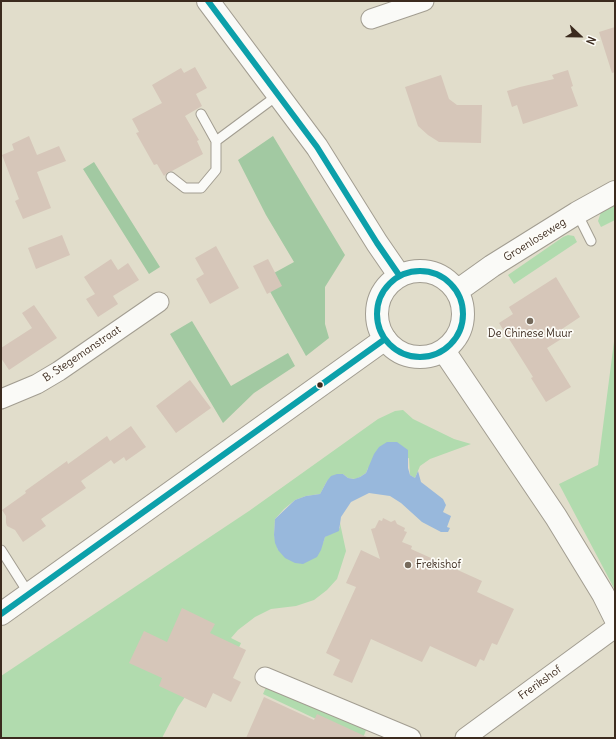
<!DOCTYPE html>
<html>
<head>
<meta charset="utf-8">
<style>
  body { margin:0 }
  #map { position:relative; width:616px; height:739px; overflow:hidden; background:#e1ddcb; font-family:Delius,sans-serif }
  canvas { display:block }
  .frame { position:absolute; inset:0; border:2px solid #3b2a1e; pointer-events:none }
  .north { position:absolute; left:560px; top:16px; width:40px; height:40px; -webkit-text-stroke:3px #fdfcf7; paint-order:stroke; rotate:112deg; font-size:11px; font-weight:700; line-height:16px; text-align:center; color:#3b2a1e }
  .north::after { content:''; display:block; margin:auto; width:14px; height:18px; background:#3b2a1e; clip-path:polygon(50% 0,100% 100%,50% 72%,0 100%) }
</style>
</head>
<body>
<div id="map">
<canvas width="616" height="739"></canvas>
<div class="frame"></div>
<div class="north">N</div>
</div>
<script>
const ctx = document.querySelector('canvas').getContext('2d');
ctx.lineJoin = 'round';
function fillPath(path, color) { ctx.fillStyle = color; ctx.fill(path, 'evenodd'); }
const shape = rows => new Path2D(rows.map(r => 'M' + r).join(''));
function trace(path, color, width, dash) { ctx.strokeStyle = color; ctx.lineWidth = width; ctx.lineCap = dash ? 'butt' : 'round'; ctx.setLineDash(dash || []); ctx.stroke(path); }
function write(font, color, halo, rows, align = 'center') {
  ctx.font = font + ' Delius,sans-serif'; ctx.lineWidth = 3.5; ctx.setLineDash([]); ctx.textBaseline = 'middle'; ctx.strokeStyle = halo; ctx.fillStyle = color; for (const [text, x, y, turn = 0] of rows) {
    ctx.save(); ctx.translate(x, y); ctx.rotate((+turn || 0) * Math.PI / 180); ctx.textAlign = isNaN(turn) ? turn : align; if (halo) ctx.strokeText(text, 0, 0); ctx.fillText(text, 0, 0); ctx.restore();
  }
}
const green = shape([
  [615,204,615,220,601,227,598,221,601,212],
  [568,235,574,236,577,242,514,284,508,275,563,237],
  [615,334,615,590,559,484,598,465],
  [403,410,413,419,454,439,471,444,430,459,420,466,415,478,410,475,409,458,368,468,366,473,360,477,355,479,348,478,343,474,327,481,320,494,306,496,295,500,284,509,275,519,274,535,278,550,323,543,325,537,340,528,340,523,346,551,337,579,327,590,314,600,296,606,271,609,255,617,238,630,231,638,241,643,221,688,185,697,178,707,162,738,1,738,1,676,249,511,378,419,395,411],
  [268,683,368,725,363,738,316,719,263,694]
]);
const forest = shape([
  [273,136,345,255,325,287,325,324,329,338,306,356,263,279,294,262,266,215,238,160],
  [94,162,160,267,149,274,83,169],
  [192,321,231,386,288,353,295,366,254,393,223,423,170,334]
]);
const water = shape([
  [387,442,397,442,408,450,408,468,410,475,415,478,418,471,421,482,443,499,446,505,443,512,451,516,447,527,450,528,448,532,441,532,422,522,401,503,390,496,369,493,351,502,341,517,339,531,325,537,321,550,317,557,303,564,295,563,285,558,278,550,275,543,274,535,275,519,295,500,306,496,320,494,327,481,331,476,337,474,343,474,348,478,354,479,360,477,366,473,374,454,379,447]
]);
const building = shape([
  [615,27,615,72,612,73,599,32],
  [195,67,207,88,196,94,202,106,185,116,199,140,197,141,203,154,172,171,168,172,164,176,157,164,154,165,136,133,139,132,132,119,162,103,152,85,181,68,184,73],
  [568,70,573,86,571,87,578,106,523,124,517,105,512,107,507,91,520,87,554,79,552,75],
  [441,75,449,99,457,105,482,105,481,143,439,142,428,135,418,126,405,87],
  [29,136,37,155,59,146,66,161,37,172,51,208,23,219,15,201,19,199,2,155,14,150,12,144],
  [62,235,70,255,36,269,28,248],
  [216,246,239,288,210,304,196,279,204,274,195,258],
  [111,259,118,270,128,263,139,280,113,296,118,304,98,317,86,299,95,294,84,277],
  [268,259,282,286,267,294,253,266],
  [556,277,580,317,562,329,566,336,547,348,571,387,546,402,531,378,533,377,499,323,513,314,509,307],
  [34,305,57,338,9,370,1,358,1,348,32,328,22,313],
  [190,380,211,408,176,433,156,406],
  [131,426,146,447,126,461,124,457,114,464,111,460,81,481,86,488,41,519,46,526,23,542,15,530,7,526,6,523,6,516,2,510,26,493,25,491,67,461,68,464,107,436,110,441],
  [383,518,391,522,395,520,397,524,405,528,404,531,407,532,402,542,412,546,411,549,482,581,477,592,514,609,497,645,492,643,484,661,480,659,476,667,430,646,422,662,371,639,352,683,333,675,340,660,326,653,356,587,346,583,361,550,380,559,371,529,375,528,379,520,382,521],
  [182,608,215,624,210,633,246,650,233,678,241,682,231,702,213,693,206,708,159,686,162,678,129,663,144,631,167,642],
  [264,697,314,720,317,714,369,738,246,738]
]);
const service = shape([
  [201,114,216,141],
  [171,177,185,188,201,188,216,170,216,141,278,95],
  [577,213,591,241],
  [1,550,29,594]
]);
const minor = shape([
  [371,19,424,1],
  [1,399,37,384,59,371,159,302],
  [265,677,411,738],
  [465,738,615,628]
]);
const tertiary = shape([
  [444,351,556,517,603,594,615,618]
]);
const secondary = shape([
  [1,614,385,339]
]);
const primary = shape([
  [208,1,317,147,377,243,399,275],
  '377 314a43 43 0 1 1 86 0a43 43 0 1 1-86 0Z',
  [457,291,492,266,577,213,615,192]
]);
const bus1 = shape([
  [208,1,317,147,377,243,399,275],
  '377 314a43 43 0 1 1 86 0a43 43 0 1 1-86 0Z',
  [1,614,385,339]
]);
const markers = [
  [530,321,4,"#75695b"],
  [320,385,3.5,"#3b2a1e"],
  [408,565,4,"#75695b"]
];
const streetNames = [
  ["Groenloseweg",535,240,-32],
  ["B. Stegemanstraat",82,354,-34],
  ["Frerikshof",540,683,-36]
];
const poiNames = [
  ["De Chinese Muur",530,334],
  ["Frekishof",416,565,"left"]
];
fillPath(green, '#b1dbae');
fillPath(forest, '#a2c9a2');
fillPath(water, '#98b8dc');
fillPath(building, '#d6c6b9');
trace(service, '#a29d91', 11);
trace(minor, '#a29d91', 21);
trace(tertiary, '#a29d91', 24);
trace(secondary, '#a29d91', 24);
trace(primary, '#a29d91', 24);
trace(service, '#fafaf7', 9);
trace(minor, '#fafaf7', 19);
trace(tertiary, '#fafaf7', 22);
trace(secondary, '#fafaf7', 22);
trace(primary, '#fafaf7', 22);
trace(bus1, '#0ca0aa', 6);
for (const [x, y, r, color] of markers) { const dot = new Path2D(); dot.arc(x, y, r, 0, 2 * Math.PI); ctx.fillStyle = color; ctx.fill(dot); trace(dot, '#fdfcf7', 1.5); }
write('11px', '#3b2a1e', '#fdfcf7', streetNames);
write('11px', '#3b2a1e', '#fdfcf7', poiNames);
</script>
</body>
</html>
